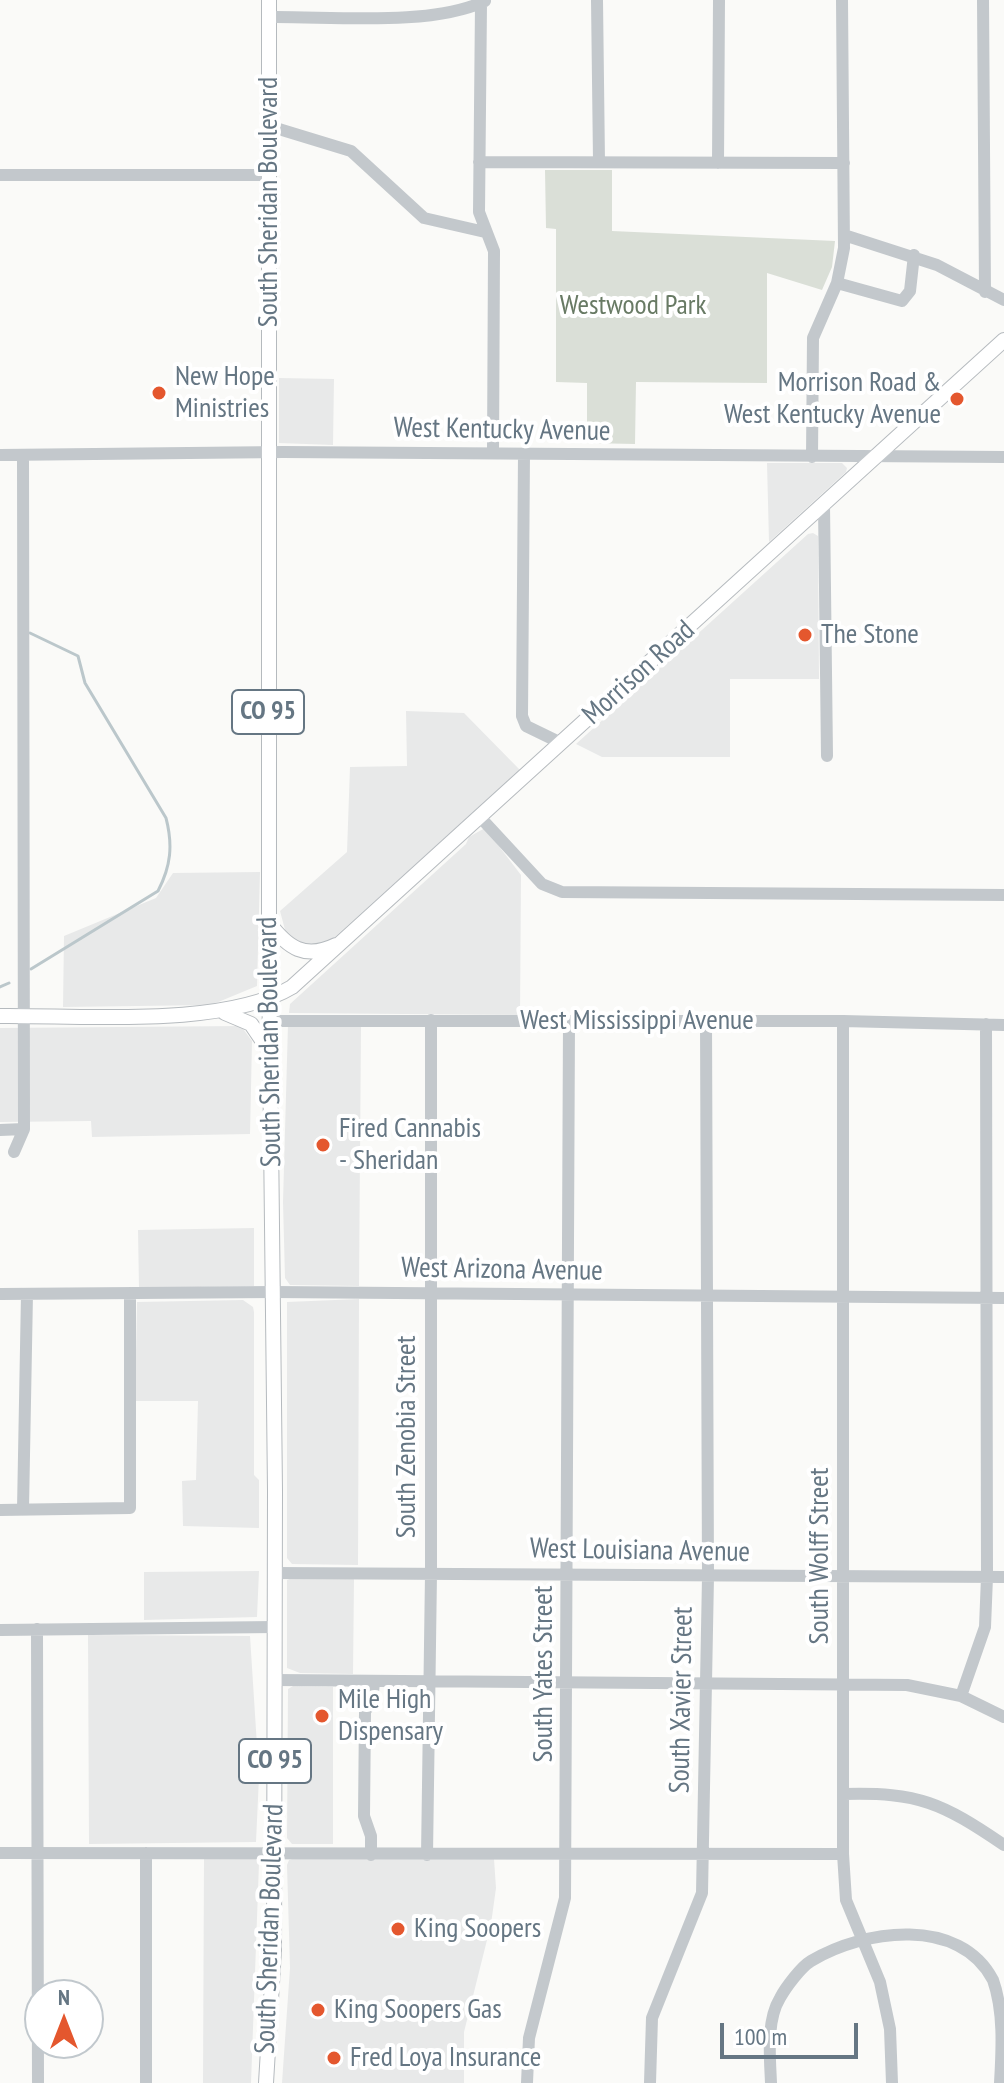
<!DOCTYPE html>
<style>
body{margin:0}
#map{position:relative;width:1004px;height:2083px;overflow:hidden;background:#fafaf8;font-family:"PT Sans Narrow",sans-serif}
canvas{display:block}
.north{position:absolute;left:24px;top:1979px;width:80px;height:80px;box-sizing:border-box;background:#fff;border:2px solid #c1c8cd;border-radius:50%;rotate:0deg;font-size:22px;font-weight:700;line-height:32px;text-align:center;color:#657683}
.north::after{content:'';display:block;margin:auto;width:28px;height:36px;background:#e4572e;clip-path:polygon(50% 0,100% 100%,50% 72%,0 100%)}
.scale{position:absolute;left:720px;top:2023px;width:138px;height:36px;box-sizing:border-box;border:4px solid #657683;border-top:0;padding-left:10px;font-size:24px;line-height:28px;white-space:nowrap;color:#657683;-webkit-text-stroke:6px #fff;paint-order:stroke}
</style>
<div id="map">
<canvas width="1004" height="2083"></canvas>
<div class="north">N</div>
<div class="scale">100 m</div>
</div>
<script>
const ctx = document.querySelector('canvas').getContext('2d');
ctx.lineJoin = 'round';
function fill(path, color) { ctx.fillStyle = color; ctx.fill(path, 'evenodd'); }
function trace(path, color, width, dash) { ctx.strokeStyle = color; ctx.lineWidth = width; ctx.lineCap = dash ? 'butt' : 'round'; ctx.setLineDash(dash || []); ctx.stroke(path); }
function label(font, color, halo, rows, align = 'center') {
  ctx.font = font + ' "PT Sans Narrow",sans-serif'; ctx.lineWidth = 8; ctx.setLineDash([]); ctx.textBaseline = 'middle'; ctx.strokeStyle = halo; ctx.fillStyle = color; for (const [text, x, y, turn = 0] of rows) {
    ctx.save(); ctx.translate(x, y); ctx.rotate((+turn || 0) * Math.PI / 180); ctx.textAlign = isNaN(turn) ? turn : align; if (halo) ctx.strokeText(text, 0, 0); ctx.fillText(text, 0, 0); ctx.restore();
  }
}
fill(new Path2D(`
 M 279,378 L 334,379 L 333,445 L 279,443 Z
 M 767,463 L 842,463 L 847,468 L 846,472 L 769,542 Z
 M 813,533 L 818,536 L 819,679 L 730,679 L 730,757 L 602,757 L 576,744 L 808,534 Z
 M 406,711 L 464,713 L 520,770 L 327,944 L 316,947 L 288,941 L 280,911 L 347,852 L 350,767 L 407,766 Z
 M 485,828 L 521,875 L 520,1015 L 289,1013 L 290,1004 L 466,844 L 469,837 Z
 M 260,872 L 257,986 L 211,1005 L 63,1007 L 64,936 L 156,898 L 173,873 Z
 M 288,1024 L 361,1025 L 359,1286 L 290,1285 L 285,1278 L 283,1202 Z
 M 241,1026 L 252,1041 L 250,1134 L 92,1137 L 91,1121 L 0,1122 L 0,1028 Z
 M 254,1228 L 254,1286 L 139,1288 L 138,1230 Z
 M 359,1299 L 358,1565 L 292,1564 L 287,1558 L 287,1302 Z
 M 243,1300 L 253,1307 L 254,1312 L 254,1475 L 259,1480 L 259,1528 L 183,1526 L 182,1481 L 196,1480 L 198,1401 L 135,1401 L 137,1302 Z
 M 259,1571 L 257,1617 L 144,1620 L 144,1572 Z
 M 292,1578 L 354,1579 L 353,1674 L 300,1673 L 287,1668 L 287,1580 Z
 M 88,1635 L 250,1636 L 259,1777 L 256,1842 L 89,1844 Z
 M 293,1686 L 333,1687 L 333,1844 L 292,1844 L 287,1838 L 288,1689 Z
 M 204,1858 L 256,1859 L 259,1863 L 251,2083 L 203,2083 Z
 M 295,1858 L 494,1859 L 496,1888 L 491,1924 L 464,2032 L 464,2083 L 282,2083 L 290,1968 L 287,1865 L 289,1860 Z`), '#e8e9e9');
fill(new Path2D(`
 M 545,170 L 612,170 L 612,231 L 835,241 L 832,267 L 822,290 L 767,273 L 767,383 L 636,382 L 635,444 L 587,443 L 587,383 L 556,382 L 556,229 L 546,228 Z`), '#dadfd7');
trace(new Path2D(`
 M 30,633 L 78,656 L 85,683 L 166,818 C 173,845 171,866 158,891 L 31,969
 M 0,987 L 9,983`), '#bbc7cb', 3);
const major = new Path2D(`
 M 269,923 C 288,948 305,960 336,945
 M 225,1013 L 251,1024 L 268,1049
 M 0,1016 C 82,1015 224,1028 292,987 L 1004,340
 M 266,2083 L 274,1950 L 275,1491 L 269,960 L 269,0`);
trace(major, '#b5babe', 16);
trace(new Path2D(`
 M 597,0 L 599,161
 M 983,0 L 985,292
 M 481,4 L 479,212 L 494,251 L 493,453
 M 269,17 C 330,16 430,27 485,1
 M 269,126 L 351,151 L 424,218 L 485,232
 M 479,162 L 844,163
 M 718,163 L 719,0
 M 0,175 L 269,175
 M 844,235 L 937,265 L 1004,300
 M 837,283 L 902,301 L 910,291 L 914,255
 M 524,454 L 522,716 L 526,726 L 561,743
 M 0,455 L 283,452 L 1004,457
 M 812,457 L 813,338 L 837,283 L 844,248 L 842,0
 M 824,505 L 827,756
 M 480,817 L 542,884 L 562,892 L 1004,895
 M 270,1021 L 843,1021 L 1004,1025
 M 843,1021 L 843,1854 L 846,1900 L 880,1982 L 890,2029 L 892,2083
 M 0,1130 L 24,1129
 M 14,1152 L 24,1129 L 23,455
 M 0,1294 L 274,1292 L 1004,1298
 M 23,1509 L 27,1294
 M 0,1510 L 130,1508 L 130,1293
 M 275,1573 L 1004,1577
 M 37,1629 L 38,2083
 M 0,1630 L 275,1627
 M 275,1680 L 907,1685 L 961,1696 L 1004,1717
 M 961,1696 L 985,1627 L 987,1577 L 986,1024
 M 844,1794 C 919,1792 942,1803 1004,1845
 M 0,1853 L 843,1854
 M 146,1853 L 146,2083
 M 371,1855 L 371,1836 L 364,1816 L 365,1711 L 372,1702 L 374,1682
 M 427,1855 L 431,1574 L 431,1020
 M 527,2083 L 529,2038 L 565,1898 L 569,1021
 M 650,2083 L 652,2018 L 702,1893 L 708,1577 L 706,1020
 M 771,2083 C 770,2057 766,2021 780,1998 C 786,1987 801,1967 811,1961 C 864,1929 960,1916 993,1980 C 1004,2011 1002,2049 1000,2083`), '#c3c8cc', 12);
trace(major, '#fff', 14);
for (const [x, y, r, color] of [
 [159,393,8,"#e4572e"],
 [957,399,8,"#e4572e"],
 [805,635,8,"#e4572e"],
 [323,1145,8,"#e4572e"],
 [322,1716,8,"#e4572e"],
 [398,1929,8,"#e4572e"],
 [318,2010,8,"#e4572e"],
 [334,2058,8,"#e4572e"]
]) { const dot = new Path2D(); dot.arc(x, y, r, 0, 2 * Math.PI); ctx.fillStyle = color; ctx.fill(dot); trace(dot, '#fff', 3); }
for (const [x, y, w] of [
 [268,712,72],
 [275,1761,72]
]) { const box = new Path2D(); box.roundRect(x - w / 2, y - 22, w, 44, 6); ctx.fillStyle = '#fff'; ctx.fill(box); trace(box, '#657683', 2); }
label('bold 26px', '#657683', null, [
 ["CO 95",268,712],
 ["CO 95",275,1761]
]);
label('28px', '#657683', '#fff', [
 ["South Sheridan Boulevard",269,202,-90],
 ["West Kentucky Avenue",502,430,1],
 ["Morrison Road",639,673,-42],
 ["West Mississippi Avenue",637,1021],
 ["South Sheridan Boulevard",270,1042,-91],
 ["West Arizona Avenue",502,1270,1],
 ["South Zenobia Street",407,1437,-90],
 ["West Louisiana Avenue",640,1551,1],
 ["South Wolff Street",820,1556,-90],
 ["South Yates Street",544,1674,-90],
 ["South Xavier Street",682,1700,-89],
 ["South Sheridan Boulevard",270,1929,-88]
]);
label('28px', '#687a64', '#fff', [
 ["Westwood Park",633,306]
]);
label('28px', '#657683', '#fff', [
 ["New Hope",175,377],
 ["Ministries",175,409],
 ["Morrison Road &",941,383,"right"],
 ["West Kentucky Avenue",941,415,"right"],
 ["The Stone",821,635],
 ["Fired Cannabis",339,1129],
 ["- Sheridan",339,1161],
 ["Mile High",338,1700],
 ["Dispensary",338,1732],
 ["King Soopers",414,1929],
 ["King Soopers Gas",334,2010],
 ["Fred Loya Insurance",350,2058]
], 'left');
</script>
